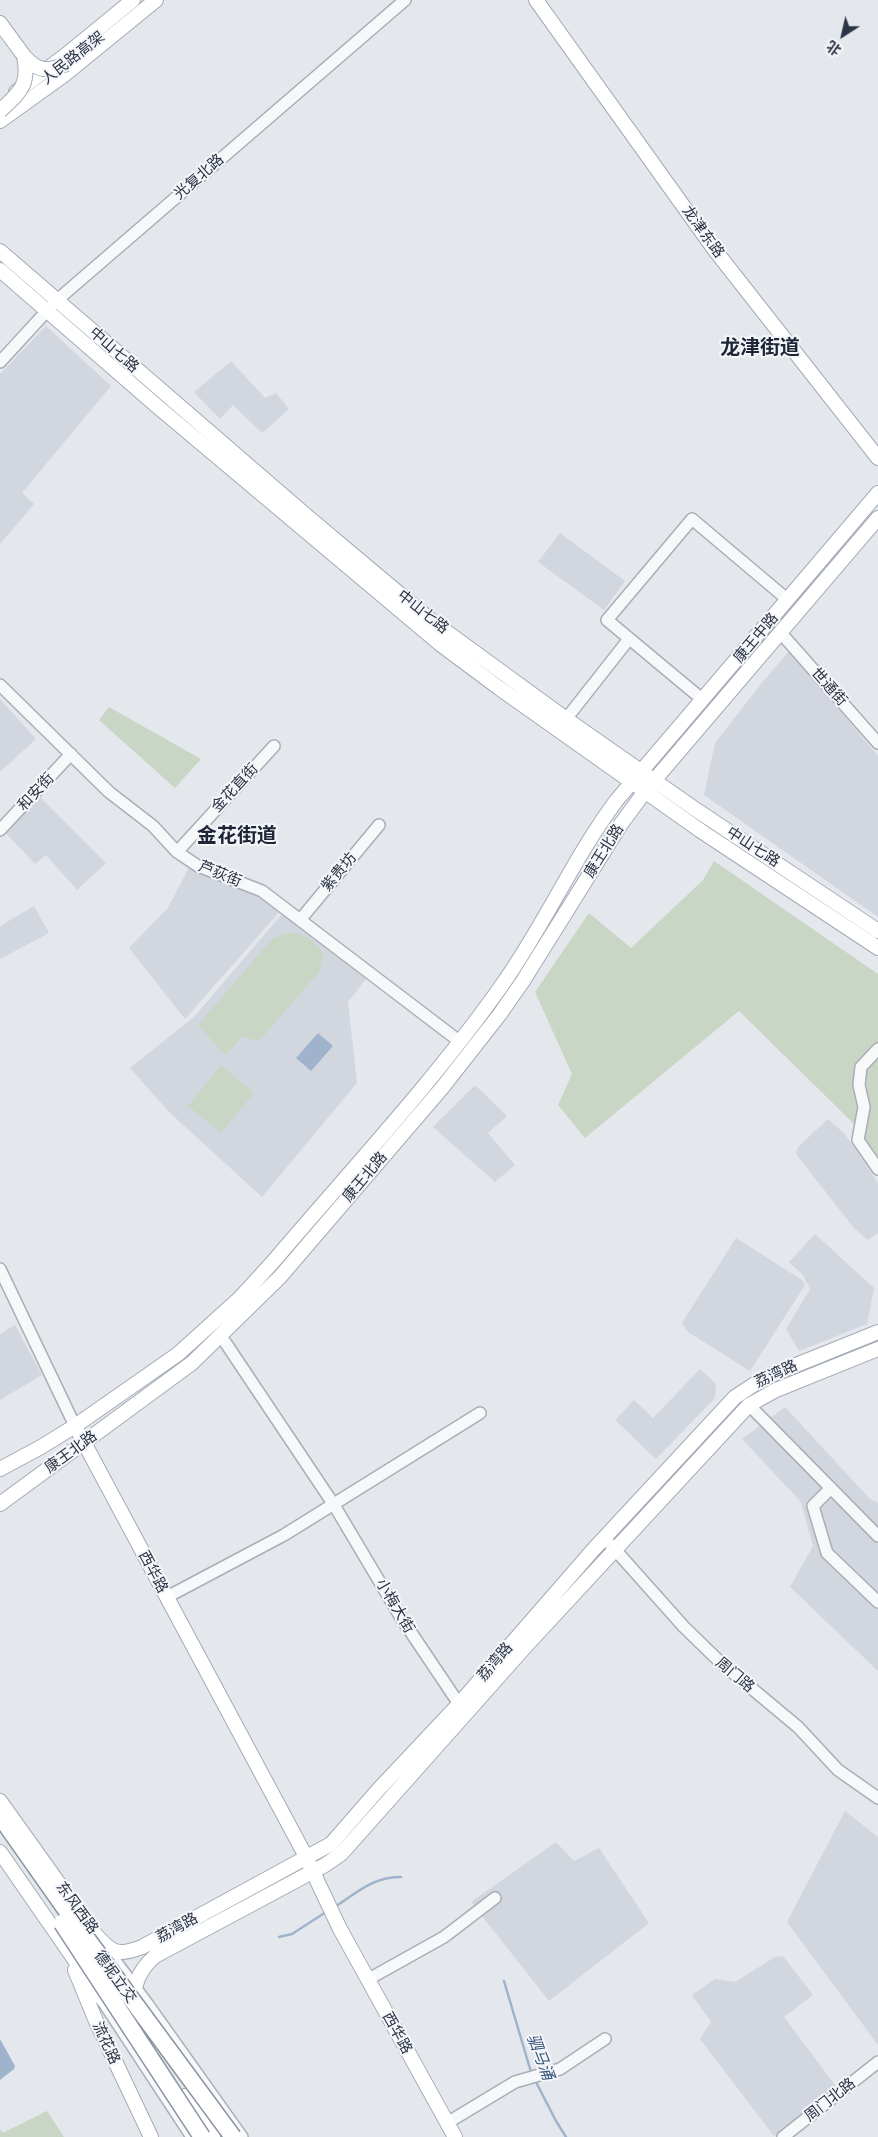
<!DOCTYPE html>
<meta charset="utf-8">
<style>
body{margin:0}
#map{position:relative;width:878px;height:2137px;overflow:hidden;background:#e4e7ec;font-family:"Alegreya Sans","Noto Sans SC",sans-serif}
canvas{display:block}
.north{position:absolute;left:818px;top:10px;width:50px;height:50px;-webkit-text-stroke:4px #f4f6f9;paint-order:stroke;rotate:215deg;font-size:14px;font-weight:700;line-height:20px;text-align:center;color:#2b3445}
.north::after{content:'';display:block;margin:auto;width:18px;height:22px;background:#2b3445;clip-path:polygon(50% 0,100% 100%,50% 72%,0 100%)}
</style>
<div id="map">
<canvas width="878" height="2137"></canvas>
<div class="north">北</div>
</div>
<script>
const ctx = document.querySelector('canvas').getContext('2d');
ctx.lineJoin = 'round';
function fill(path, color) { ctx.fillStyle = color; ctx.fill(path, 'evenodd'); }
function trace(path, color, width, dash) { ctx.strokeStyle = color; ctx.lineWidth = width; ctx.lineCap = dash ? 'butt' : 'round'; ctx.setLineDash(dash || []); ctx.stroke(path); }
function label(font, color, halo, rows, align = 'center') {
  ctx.font = font + ' "Alegreya Sans","Noto Sans SC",sans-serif'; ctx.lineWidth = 4; ctx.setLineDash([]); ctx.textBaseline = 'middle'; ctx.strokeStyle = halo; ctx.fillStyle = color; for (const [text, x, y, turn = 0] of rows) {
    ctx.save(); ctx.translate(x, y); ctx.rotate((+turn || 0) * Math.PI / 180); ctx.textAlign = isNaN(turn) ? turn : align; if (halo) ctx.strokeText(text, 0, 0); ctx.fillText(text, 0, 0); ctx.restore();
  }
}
fill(new Path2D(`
 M 46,326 L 111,386 L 22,493 L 34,504 L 0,544 L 0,374 Z
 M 231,361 L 265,398 L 276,393 L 289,409 L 262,433 L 233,405 L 220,419 L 194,392 Z
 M 560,533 L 625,581 L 604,610 L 538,562 Z
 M 789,651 L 878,756 L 878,917 L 704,795 L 715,743 L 761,684 Z
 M 0,699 L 36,739 L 0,772 Z
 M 39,796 L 106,863 L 77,890 L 46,855 L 35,864 L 4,831 Z
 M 190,866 L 259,894 L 281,910 L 185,1019 L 129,948 L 167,909 Z
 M 34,906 L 49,933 L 0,959 L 0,926 Z
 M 282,914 L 366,979 L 348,1002 L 357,1083 L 262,1197 L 169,1112 L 130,1068 L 194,1017 Z
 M 475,1085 L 507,1116 L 488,1133 L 515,1165 L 495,1182 L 433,1127 Z
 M 828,1119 L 845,1134 L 878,1183 L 878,1233 L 868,1240 L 853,1227 L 796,1154 L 798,1147 Z
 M 815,1234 L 874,1288 L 867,1324 L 799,1351 L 786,1329 L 810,1289 L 803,1275 L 789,1262 Z
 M 736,1238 L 802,1280 L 805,1285 L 750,1371 L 688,1332 L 682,1323 Z
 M 15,1325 L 42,1375 L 0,1400 L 0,1334 Z
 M 700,1369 L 716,1384 L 715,1398 L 656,1459 L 615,1420 L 634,1400 L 653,1418 Z
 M 785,1407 L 870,1499 L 878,1503 L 878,1671 L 790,1587 L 813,1546 L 801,1502 L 742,1439 Z
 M 845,1811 L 878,1837 L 878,2045 L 787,1922 Z
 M 556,1842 L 574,1861 L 599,1848 L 649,1923 L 549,2001 L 471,1902 Z
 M 783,1956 L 813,1995 L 784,2017 L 838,2089 L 774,2136 L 700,2039 L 711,2022 L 692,1995 L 715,1979 L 735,1982 L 775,1957 Z`), '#d2d6de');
fill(new Path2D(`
 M 109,707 L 201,759 L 175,788 L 99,720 Z
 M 714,861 L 878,974 L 878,1161 L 853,1123 L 739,1011 L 585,1138 L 558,1105 L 572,1074 L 535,992 L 589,913 L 631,948 L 703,880 Z
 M 290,933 C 307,934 315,941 324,955 L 319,972 L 259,1041 L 242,1037 L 225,1055 L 198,1025 L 273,938 Z
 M 221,1065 L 254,1093 L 221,1133 L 188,1106 Z
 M 47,2111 L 64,2137 L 0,2137 L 0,2129 L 3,2133 Z`), '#c9d6c5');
fill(new Path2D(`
 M 318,1033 L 333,1046 L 311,1071 L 296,1058 Z
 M 0,2039 L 15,2066 L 14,2069 L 0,2080 Z`), '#9fb4cc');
trace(new Path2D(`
 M 335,1907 C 356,1893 375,1876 401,1877
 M 279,1937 L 292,1934 L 326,1912
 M 504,1981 L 531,2072
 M 535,2080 L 556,2121 L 566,2137`), '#9fb4cc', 2.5);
const minor = new Path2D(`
 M 0,362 L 56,301 L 405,0
 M 780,632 L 878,743
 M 0,685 L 109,792 L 153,826 L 177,852 L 198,866 L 262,891 L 459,1041
 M 703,700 L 607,620 L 692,519 L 788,600
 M 566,719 L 629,639
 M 0,830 L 71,754
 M 177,852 L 274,746
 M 300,920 L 379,825
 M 878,1049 L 861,1067 L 859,1085 L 864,1107 L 858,1140 L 878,1169
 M 0,1269 L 75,1426
 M 221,1336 L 334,1505 L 400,1616 L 459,1704
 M 749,1405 L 878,1536
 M 831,1488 L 813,1506 L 827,1553 L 878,1602
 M 610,1544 L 684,1627 L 720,1662 L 798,1727 L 838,1770 L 878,1798
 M 167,1597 L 284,1535 L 480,1413
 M 104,1946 L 146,2002 L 242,2137
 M 367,1980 L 444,1937 L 495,1898
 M 104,2003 L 192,2137
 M 447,2123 L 515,2082 L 560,2069 L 605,2039
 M 783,2137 L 878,2062`);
const major = new Path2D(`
 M 536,0 L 714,249 L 878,458
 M 0,23 L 24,56
 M 16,92 L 66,55 L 133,0
 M 0,121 L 64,75 L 156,0
 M 0,251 L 308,517 L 433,622 L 566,719 L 695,809 L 878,931
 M 0,270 L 158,407 L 440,644 L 499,688 L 701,831 L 878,948
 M 80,1435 L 304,1853 L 340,1929 L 455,2137
 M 0,1469 L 41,1447 L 75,1426 L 178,1354 L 240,1298 L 272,1263 C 350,1171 433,1083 502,985 C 544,926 573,859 616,801 L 878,493
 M 0,1504 L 192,1363 L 280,1277 L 442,1088 L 500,1014 L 523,981 L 621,824 L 646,790 L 878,518
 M 0,1801 L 95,1934 C 111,1952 117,1957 142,1947 L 331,1844 L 378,1790 L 459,1704 L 593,1550 L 735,1397 L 764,1378 L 878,1332
 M 0,1852 L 99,1995 L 112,2009
 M 75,1970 L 96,2021 L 151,2137
 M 136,2008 C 130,1988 140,1969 155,1956 L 325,1865 L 341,1854 L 524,1648 L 749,1405 L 776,1390 L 878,1349
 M 185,2096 L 213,2137`);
const highway = new Path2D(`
 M 0,1816 L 71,1917`);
trace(minor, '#a9aeb7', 14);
trace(major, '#a3abb8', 16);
trace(highway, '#8b94a3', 19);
trace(minor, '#f7f8fa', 11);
trace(major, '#fff', 14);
trace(highway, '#fff', 16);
const majorBridge = new Path2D(`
 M 24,56 C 39,73 47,71 67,64
 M 0,111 C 20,92 30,85 24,56`);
const highwayBridge = new Path2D(`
 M 71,1917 L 233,2137
 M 62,1923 L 202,2137`);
trace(majorBridge, '#a3abb8', 16, []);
trace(highwayBridge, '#8b94a3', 19, []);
trace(majorBridge, '#fff', 14);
trace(highwayBridge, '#fff', 16);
label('15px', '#2b3445', '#f4f6f9', [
 ["人民路高架",73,58,-38],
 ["光复北路",199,177,-41],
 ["龙津东路",703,232,54],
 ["中山七路",114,350,41],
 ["中山七路",423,612,38],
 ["康王中路",756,638,-50],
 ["世通街",829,687,48],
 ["金花直街",235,788,-47],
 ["和安街",36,792,-47],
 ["中山七路",753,847,33],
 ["康王北路",604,851,-58],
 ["紫贵坊",339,872,-50],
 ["芦荻街",220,874,22],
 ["康王北路",365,1177,-50],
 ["荔湾路",776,1374,-25],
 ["康王北路",71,1452,-36],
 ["西华路",153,1572,62],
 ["小梅大街",395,1606,59],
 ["荔湾路",495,1662,-49],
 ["周门路",735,1675,40],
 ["东风西路",77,1908,54],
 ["荔湾路",177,1928,-29],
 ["德坭立交",115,1977,54],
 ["西华路",397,2033,61],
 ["流花路",106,2043,65],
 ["周门北路",830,2100,-38]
]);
label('italic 16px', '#34527a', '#f4f6f9', [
 ["驷马涌",540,2057,69]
]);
label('bold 20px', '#1d2536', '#f4f6f9', [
 ["龙津街道",760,348],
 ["金花街道",237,836]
]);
</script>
